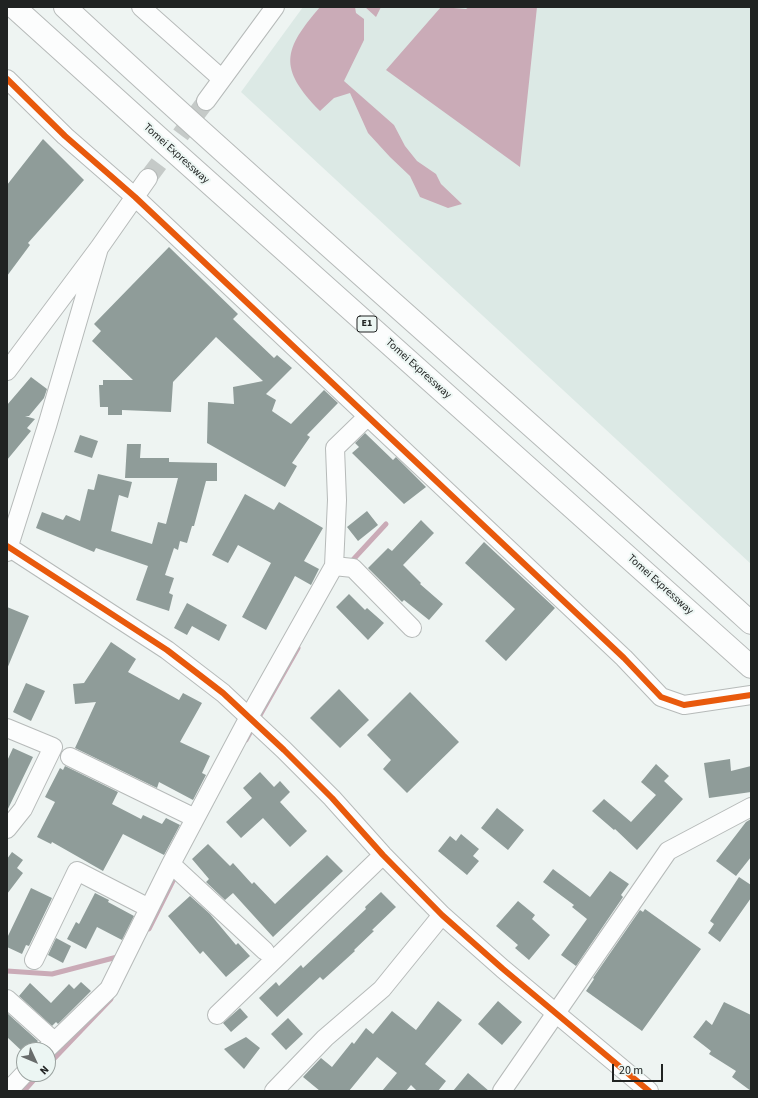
<!DOCTYPE html>
<style>
body{margin:0}
#map{position:relative;width:758px;height:1098px;overflow:hidden;background:#eef4f2;font-family:"Source Sans 3",sans-serif}
canvas{display:block}
.frame{position:absolute;inset:0;border:8px solid #202322;pointer-events:none}
.north{position:absolute;left:16px;top:1042px;width:40px;height:40px;box-sizing:border-box;background:#ecf6f3;border:1px solid #9aa29f;border-radius:50%;rotate:134deg;font-size:11px;font-weight:700;line-height:16px;text-align:center;color:#202322}
.north::after{content:'';display:block;margin:auto;width:14px;height:18px;background:#686c6b;clip-path:polygon(50% 0,100% 100%,50% 72%,0 100%)}
.scale{position:absolute;left:612px;top:1064px;width:51px;height:18px;box-sizing:border-box;border:2px solid #202322;border-top:0;padding-left:5px;font-size:12px;line-height:14px;white-space:nowrap;color:#202322;-webkit-text-stroke:3px #ecf6f3;paint-order:stroke}
</style>
<div id="map">
<canvas width="758" height="1098"></canvas>
<div class="frame"></div>
<div class="north">N</div>
<div class="scale">20 m</div>
</div>
<script>
const ctx = document.querySelector('canvas').getContext('2d');
ctx.lineJoin = 'round';
function fill(path, color) { ctx.fillStyle = color; ctx.fill(path, 'evenodd'); }
function trace(path, color, width, dash) { ctx.strokeStyle = color; ctx.lineWidth = width; ctx.lineCap = dash ? 'butt' : 'round'; ctx.setLineDash(dash || []); ctx.stroke(path); }
function label(font, color, halo, rows, align = 'center') {
  ctx.font = font + ' "Source Sans 3",sans-serif'; ctx.lineWidth = 4; ctx.setLineDash([]); ctx.textBaseline = 'middle'; ctx.strokeStyle = halo; ctx.fillStyle = color; for (const [text, x, y, turn = 0] of rows) {
    ctx.save(); ctx.translate(x, y); ctx.rotate((+turn || 0) * Math.PI / 180); ctx.textAlign = isNaN(turn) ? turn : align; if (halo) ctx.strokeText(text, 0, 0); ctx.fillText(text, 0, 0); ctx.restore();
  }
}
fill(new Path2D(`
 M 303,7 L 751,7 L 751,564 L 241,92 Z`), '#dce9e5');
fill(new Path2D(`
 M 320,7 L 355,7 L 356,13 L 364,19 L 364,40 L 344,81 L 394,125 L 405,146 L 417,161 L 436,174 L 441,184 L 462,204 L 448,208 L 420,197 L 410,176 L 390,157 L 368,133 L 350,93 L 334,98 L 320,111 C 278,68 283,50 320,7 Z
 M 365,7 L 381,7 L 376,17 Z
 M 441,7 L 466,9 L 469,7 L 537,7 L 520,167 L 386,70 Z`), '#caabb7');
trace(new Path2D(`
 M 350,563 L 386,524
 M 246,740 L 298,648
 M 149,929 L 177,873
 M 7,971 L 52,974 L 121,956
 M 48,1065 L 111,999
 M 24,1091 L 39,1074`), '#caabb7', 5);
fill(new Path2D(`
 M 43,139 L 84,180 L 28,243 L 30,245 L 7,276 L 7,185 Z
 M 169,247 L 238,314 L 233,319 L 274,358 L 277,355 L 292,368 L 266,394 L 276,400 L 272,411 L 291,424 L 324,390 L 338,403 L 307,435 L 310,437 L 292,463 L 297,466 L 285,487 L 207,443 L 208,402 L 234,404 L 233,387 L 263,381 L 216,337 L 173,382 L 171,412 L 122,410 L 122,415 L 108,415 L 108,407 L 100,407 L 99,385 L 103,385 L 103,380 L 133,380 L 92,341 L 101,331 L 94,324 Z
 M 31,377 L 47,389 L 44,398 L 29,416 L 25,416 L 35,419 L 27,428 L 31,431 L 7,460 L 7,405 Z
 M 365,433 L 393,460 L 396,457 L 426,487 L 404,504 L 352,453 L 359,447 L 355,443 Z
 M 80,435 L 98,441 L 92,458 L 74,452 Z
 M 127,444 L 141,444 L 140,458 L 169,458 L 169,462 L 217,463 L 217,481 L 206,481 L 194,526 L 192,526 L 187,543 L 180,541 L 178,550 L 174,548 L 165,575 L 174,578 L 169,593 L 173,595 L 169,611 L 136,600 L 148,566 L 96,548 L 94,552 L 36,528 L 42,512 L 63,520 L 66,515 L 80,521 L 88,489 L 94,490 L 98,474 L 132,482 L 128,498 L 119,495 L 111,531 L 152,544 L 158,522 L 166,524 L 178,478 L 125,478 Z
 M 245,494 L 274,510 L 279,502 L 323,528 L 304,561 L 319,569 L 311,585 L 295,576 L 266,630 L 242,617 L 271,563 L 238,545 L 228,563 L 212,555 Z
 M 367,511 L 378,525 L 358,541 L 347,527 Z
 M 421,520 L 434,533 L 403,565 L 421,583 L 420,584 L 443,604 L 429,620 L 404,600 L 402,602 L 368,568 L 388,548 L 392,551 Z
 M 484,542 L 555,608 L 506,661 L 485,641 L 515,609 L 465,563 Z
 M 349,594 L 365,610 L 367,608 L 384,623 L 368,640 L 336,607 Z
 M 187,603 L 227,625 L 219,641 L 192,626 L 187,635 L 174,628 Z
 M 7,607 L 29,616 L 7,669 Z
 M 111,642 L 136,659 L 128,672 L 179,700 L 183,693 L 202,703 L 180,742 L 210,756 L 202,773 L 206,775 L 193,800 L 159,782 L 157,788 L 75,748 L 96,702 L 75,704 L 73,684 L 84,683 Z
 M 26,683 L 45,691 L 31,721 L 13,712 Z
 M 339,689 L 369,720 L 340,748 L 310,718 Z
 M 410,692 L 459,742 L 407,793 L 383,769 L 391,760 L 367,735 Z
 M 13,748 L 33,757 L 7,811 L 7,761 Z
 M 730,759 L 731,771 L 751,766 L 751,792 L 709,798 L 704,763 Z
 M 656,764 L 669,776 L 664,781 L 683,799 L 637,850 L 615,829 L 614,830 L 592,811 L 604,799 L 631,822 L 656,795 L 641,782 Z
 M 65,766 L 118,792 L 112,804 L 141,819 L 143,815 L 162,824 L 166,818 L 180,825 L 164,855 L 123,834 L 103,871 L 52,842 L 51,844 L 37,837 L 55,802 L 45,797 L 60,768 L 63,770 Z
 M 260,772 L 274,787 L 280,781 L 290,792 L 280,802 L 307,831 L 290,847 L 263,818 L 241,838 L 226,822 L 252,798 L 243,788 Z
 M 497,808 L 524,830 L 508,850 L 481,828 Z
 M 751,819 L 751,857 L 736,876 L 716,861 L 746,822 Z
 M 461,834 L 479,849 L 473,856 L 479,861 L 467,875 L 438,851 L 450,836 L 456,841 Z
 M 208,844 L 230,866 L 233,863 L 252,884 L 254,882 L 275,904 L 327,855 L 343,871 L 273,937 L 233,893 L 225,900 L 206,882 L 209,879 L 192,859 Z
 M 12,852 L 23,860 L 17,868 L 23,873 L 7,894 L 7,859 Z
 M 553,869 L 590,897 L 610,871 L 629,884 L 621,895 L 623,897 L 576,966 L 561,955 L 587,919 L 572,907 L 574,905 L 543,882 Z
 M 739,877 L 751,885 L 751,898 L 720,942 L 708,933 L 714,924 L 710,921 Z
 M 31,888 L 52,898 L 29,946 L 26,945 L 22,954 L 7,947 L 7,938 Z
 M 381,892 L 396,907 L 372,930 L 374,931 L 354,950 L 355,951 L 323,980 L 320,977 L 277,1017 L 259,998 L 276,982 L 279,986 L 301,965 L 303,968 L 366,909 L 365,907 Z
 M 95,893 L 109,900 L 108,902 L 134,916 L 122,940 L 97,927 L 86,949 L 67,939 L 76,922 L 79,924 Z
 M 190,896 L 210,914 L 236,945 L 238,943 L 250,956 L 226,977 L 203,951 L 200,954 L 168,916 Z
 M 518,901 L 535,915 L 532,919 L 550,935 L 529,960 L 515,948 L 518,945 L 496,926 Z
 M 645,909 L 701,949 L 642,1031 L 586,991 L 594,979 L 593,978 L 640,910 L 643,912 Z
 M 56,938 L 71,946 L 63,963 L 48,955 Z
 M 81,982 L 91,991 L 58,1024 L 56,1022 L 52,1026 L 19,996 L 30,983 L 51,1003 L 69,984 L 74,989 Z
 M 438,1001 L 462,1020 L 425,1064 L 446,1081 L 438,1091 L 417,1091 L 411,1085 L 406,1091 L 382,1091 L 397,1073 L 377,1057 L 349,1091 L 320,1091 L 303,1077 L 321,1058 L 332,1067 L 352,1042 L 354,1044 L 366,1028 L 373,1034 L 392,1011 L 416,1030 Z
 M 498,1001 L 522,1022 L 502,1045 L 478,1024 Z
 M 724,1002 L 751,1015 L 751,1091 L 732,1077 L 736,1071 L 709,1054 L 711,1051 L 693,1037 L 706,1020 L 712,1025 Z
 M 240,1008 L 248,1017 L 231,1032 L 223,1023 Z
 M 7,1013 L 38,1041 L 30,1050 L 24,1050 L 24,1053 L 7,1037 Z
 M 288,1018 L 303,1034 L 286,1050 L 271,1034 Z
 M 246,1037 L 260,1048 L 244,1069 L 224,1049 Z
 M 468,1073 L 489,1091 L 453,1091 Z`), '#8f9c99');
trace(new Path2D(`
 M 148,178 L 206,101`), '#c5cac8', 18, [18, 9]);
const minor = new Path2D(`
 M 141,7 L 222,79
 M 7,79 L 65,136 L 135,197 L 624,658 L 661,697 L 684,705 L 751,695
 M 206,101 L 275,7
 M 7,371 L 99,248 L 148,178
 M 7,546 L 167,650 L 223,693 L 284,750 L 332,798 L 383,855 L 442,915 L 503,969 L 649,1091
 M 7,552 L 47,426 L 99,248
 M 334,566 L 337,500 L 335,448 L 367,417
 M 7,728 L 53,747 L 23,809 L 7,829
 M 70,757 L 195,818
 M 265,951 L 171,864 L 249,717 L 334,566 L 353,568 L 412,628
 M 34,960 L 77,871 L 149,908
 M 7,999 L 54,1041
 M 217,1015 L 383,855
 M 46,1050 L 109,989 L 171,864
 M 8,1091 L 24,1074
 M 274,1091 L 325,1038 L 382,989 L 442,915
 M 502,1091 L 668,851 L 751,807`);
const highway = new Path2D(`
 M 14,7 L 159,138 L 751,667
 M 65,7 C 290,216 524,416 751,623`);
trace(minor, '#b6bab9', 20);
trace(highway, '#b6bab9', 24);
trace(minor, '#fcfdfd', 18);
trace(highway, '#fcfdfd', 22);
trace(new Path2D(`
 M 7,79 L 65,136 L 135,197 L 624,658 L 661,697 L 684,705 L 751,695
 M 7,546 L 167,650 L 223,693 L 284,750 L 332,798 L 383,855 L 442,915 L 503,969 L 649,1091`), '#e8590c', 6);
for (const [x, y, w] of [
 [367,324,20]
]) { const box = new Path2D(); box.roundRect(x - w / 2, y - 8, w, 16, 3); ctx.fillStyle = '#ecf6f3'; ctx.fill(box); trace(box, '#202322', 1); }
label('bold 10px', '#202322', null, [
 ["E1",367,324]
]);
label('11px', '#202322', '#ecf6f3', [
 ["Tomei Expressway",176,154,42],
 ["Tomei Expressway",418,369,42],
 ["Tomei Expressway",660,585,42]
]);
</script>
